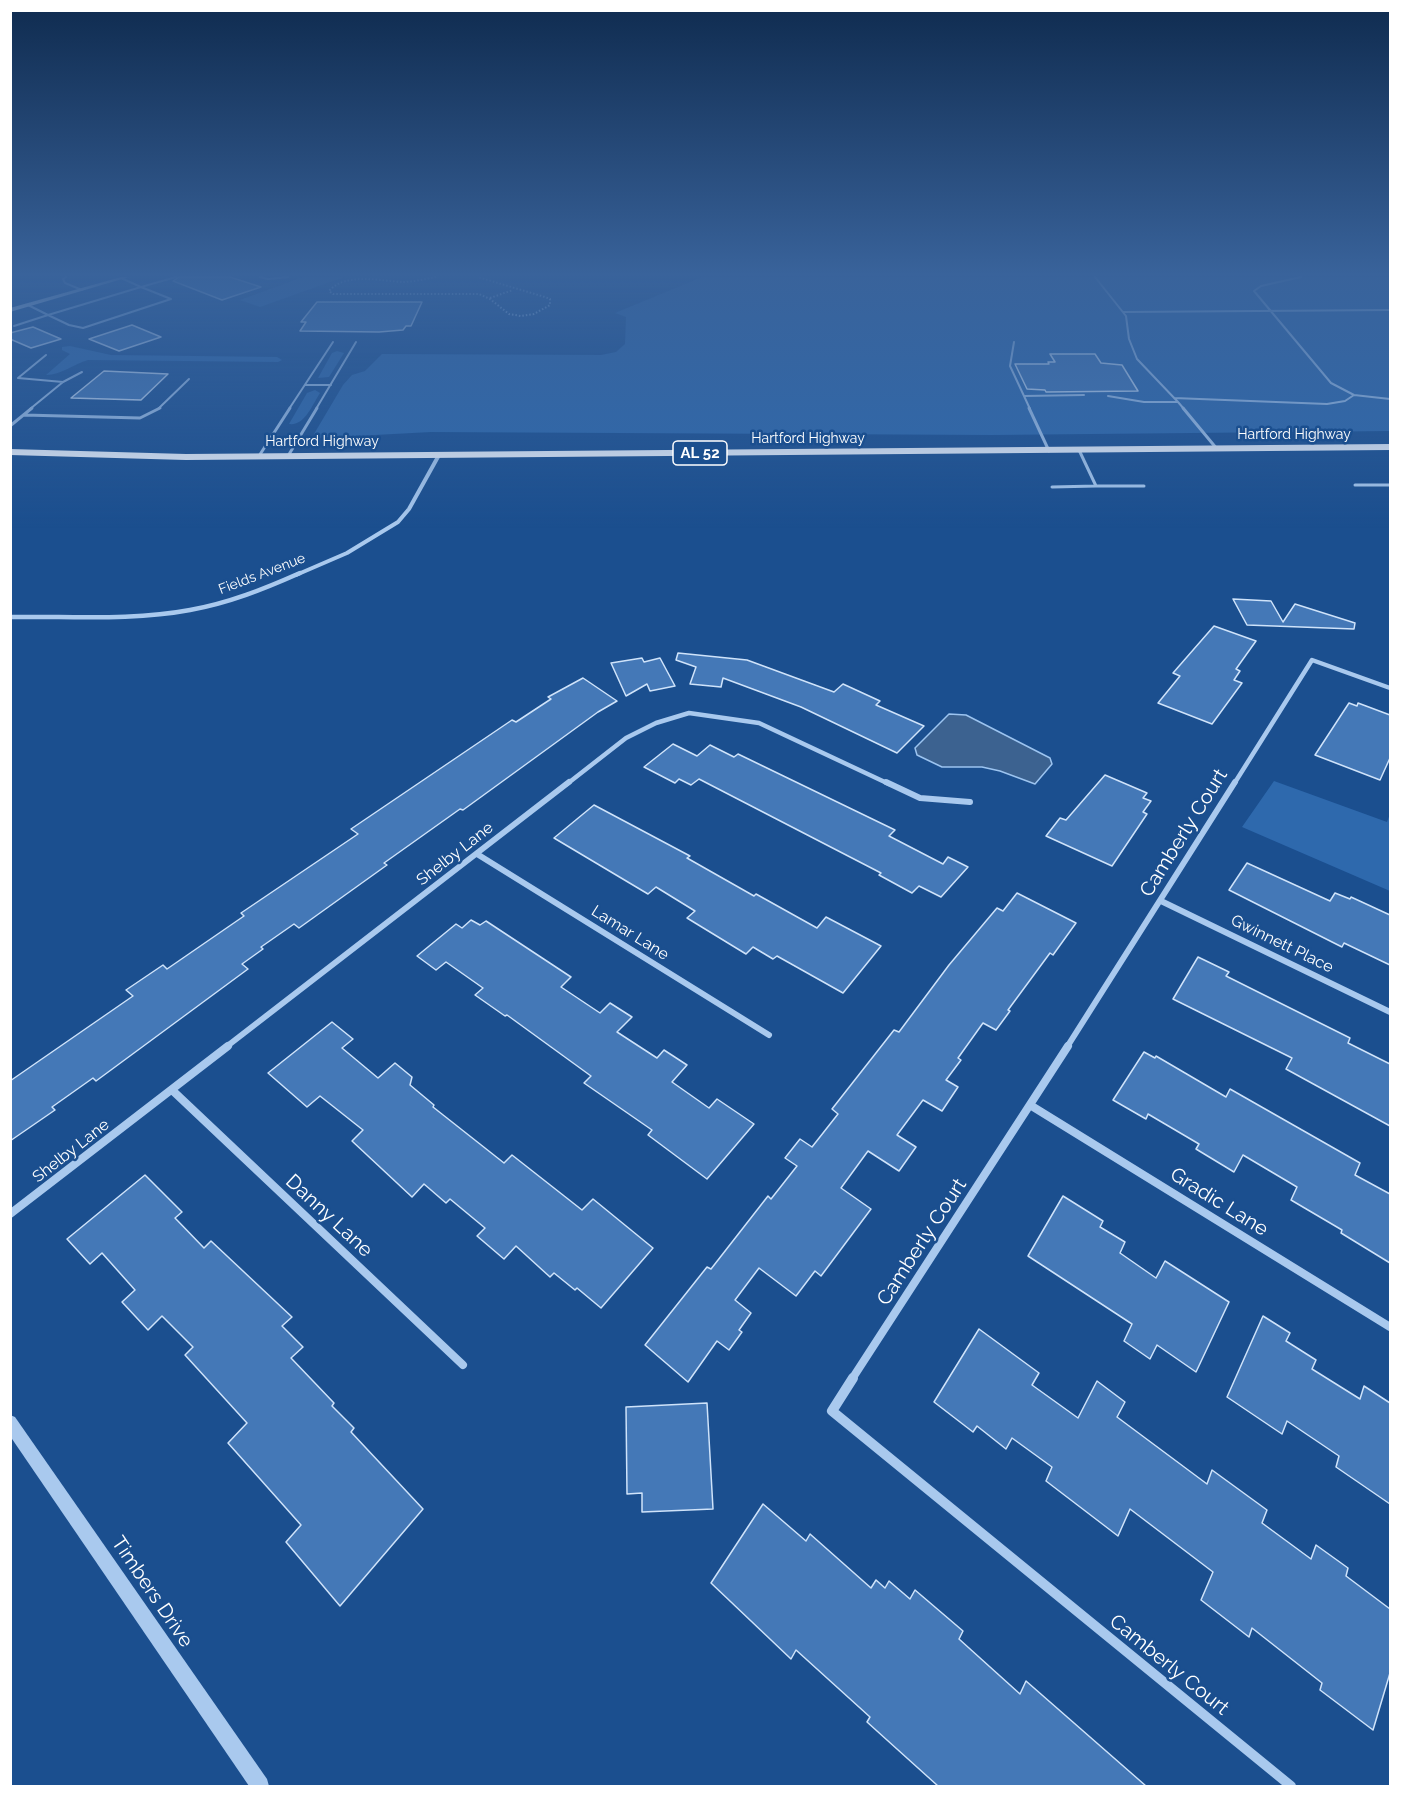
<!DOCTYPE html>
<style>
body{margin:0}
#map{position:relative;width:1401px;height:1797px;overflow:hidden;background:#1b4f8f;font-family:Raleway,sans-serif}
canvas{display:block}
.frame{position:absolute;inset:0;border:12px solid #fff;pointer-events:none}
</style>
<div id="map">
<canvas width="1401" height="1797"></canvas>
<div class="frame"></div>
</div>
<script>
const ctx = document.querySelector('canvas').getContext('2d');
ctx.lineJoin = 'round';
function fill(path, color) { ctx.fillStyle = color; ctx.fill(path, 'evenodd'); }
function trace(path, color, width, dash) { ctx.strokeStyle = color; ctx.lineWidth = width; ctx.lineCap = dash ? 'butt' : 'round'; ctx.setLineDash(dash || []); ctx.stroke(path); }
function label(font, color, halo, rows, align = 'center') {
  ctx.font = font + ' Raleway,sans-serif'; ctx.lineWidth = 5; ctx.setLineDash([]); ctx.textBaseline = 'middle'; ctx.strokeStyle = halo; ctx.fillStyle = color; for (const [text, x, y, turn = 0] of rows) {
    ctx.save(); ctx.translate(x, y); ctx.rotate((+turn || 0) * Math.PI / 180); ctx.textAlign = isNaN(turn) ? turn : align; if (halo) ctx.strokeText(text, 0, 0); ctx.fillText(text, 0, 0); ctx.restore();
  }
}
fill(new Path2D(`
 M 303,277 L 344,277 L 260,307 L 240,300 Z
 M 702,277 L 1390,277 L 1390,431 L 992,435 L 431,432 L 318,438 L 314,434 L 343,385 L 352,375 L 365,371 L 382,354 L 601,355 L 616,352 L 625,344 L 626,317 L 615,313 Z
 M 70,346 L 111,355 L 277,357 L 282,360 L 278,362 L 88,360 C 74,364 61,375 46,375 L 70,354 L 62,350 L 62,347 Z
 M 337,351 L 344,353 L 329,377 L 318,378 L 332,353 Z
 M 315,390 L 320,393 C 312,405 305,426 289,424 L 307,393 Z
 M 1274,781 L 1387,822 L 1390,814 L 1390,891 L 1242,827 Z`), '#2e69ad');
const water = new Path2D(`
 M 949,714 L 966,715 L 1050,758 L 1052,764 L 1035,784 L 1000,771 L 982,767 L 942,767 L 917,755 L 915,748 Z`);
fill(water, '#3c6290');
trace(water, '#9cc4f0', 1.5);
const building = new Path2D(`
 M 179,277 L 230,277 L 261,287 L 222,300 L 173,281 Z
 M 317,302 L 422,302 L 411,326 L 406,326 L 403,330 L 379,332 L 300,331 L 306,322 L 301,322 Z
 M 132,325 L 161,337 L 119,351 L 89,339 Z
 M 33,327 L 61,339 L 31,348 L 10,339 L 10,333 Z
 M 1050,354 L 1095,354 L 1101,363 L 1122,365 L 1138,391 L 1046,392 L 1045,390 L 1027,389 L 1015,364 L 1049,364 L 1048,362 L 1055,362 Z
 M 104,371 L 168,374 L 141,400 L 71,398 Z
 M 1233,599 L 1271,601 L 1283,622 L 1295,604 L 1355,623 L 1354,629 L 1247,625 Z
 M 1214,626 L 1256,641 L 1236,669 L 1240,671 L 1234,680 L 1242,683 L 1212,724 L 1158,703 L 1180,676 L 1173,673 Z
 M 678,653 L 747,660 L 834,692 L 843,684 L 880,701 L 876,705 L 924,726 L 897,753 L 801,707 L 723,678 L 721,687 L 690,684 L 696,667 L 676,660 Z
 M 642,658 L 644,662 L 660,658 L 675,686 L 650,691 L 647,684 L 626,696 L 611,663 Z
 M 583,678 L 617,701 L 598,712 L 463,810 L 460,809 L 384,863 L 387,865 L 299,928 L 294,924 L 261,947 L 263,949 L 242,964 L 248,969 L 96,1081 L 93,1078 L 52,1107 L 55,1110 L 10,1141 L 10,1081 L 133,996 L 126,990 L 163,965 L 167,969 L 244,916 L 241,913 L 358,834 L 351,829 L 512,720 L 516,722 L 551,699 L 548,697 Z
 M 1349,703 L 1357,706 L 1358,703 L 1390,715 L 1390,758 L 1380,780 L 1315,755 Z
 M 673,744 L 697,756 L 710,745 L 734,757 L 738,754 L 895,830 L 889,836 L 943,864 L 948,857 L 968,867 L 941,897 L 919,886 L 912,893 L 879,875 L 881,873 L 699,779 L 691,785 L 679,779 L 675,783 L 644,767 Z
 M 1105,775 L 1147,793 L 1143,798 L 1151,801 L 1143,812 L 1147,814 L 1112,866 L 1046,836 L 1060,818 L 1066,820 Z
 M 594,805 L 690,856 L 687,858 L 754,896 L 756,894 L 817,928 L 826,917 L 881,946 L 843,993 L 777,956 L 773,959 L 753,947 L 746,954 L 687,918 L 695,911 L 656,887 L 648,894 L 554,838 Z
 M 1247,863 L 1330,901 L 1335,893 L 1350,899 L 1351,897 L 1390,915 L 1390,965 L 1344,943 L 1342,947 L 1229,890 Z
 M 1017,893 L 1076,923 L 1053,955 L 1050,953 L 1008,1010 L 1010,1011 L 996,1030 L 983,1023 L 958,1058 L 961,1060 L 946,1080 L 958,1087 L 942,1111 L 923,1100 L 897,1135 L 916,1147 L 899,1171 L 868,1151 L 841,1188 L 871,1209 L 821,1276 L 815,1271 L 796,1296 L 759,1268 L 735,1300 L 751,1313 L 739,1330 L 742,1332 L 729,1350 L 717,1341 L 688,1382 L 645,1345 L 707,1267 L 711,1269 L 768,1196 L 771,1199 L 797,1166 L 785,1158 L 800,1139 L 812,1147 L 838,1114 L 832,1109 L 894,1030 L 899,1032 L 949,965 L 997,908 L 1003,911 Z
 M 471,920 L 480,925 L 486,921 L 571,977 L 561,987 L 600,1013 L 610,1003 L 632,1017 L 617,1032 L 657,1058 L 664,1050 L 687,1065 L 672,1082 L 709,1108 L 717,1099 L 754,1124 L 707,1179 L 648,1135 L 652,1130 L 584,1083 L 591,1076 L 507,1015 L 505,1016 L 475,995 L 483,988 L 446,962 L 436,970 L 417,956 L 456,924 L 462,928 Z
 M 1198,957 L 1229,972 L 1226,976 L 1350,1038 L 1348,1043 L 1390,1064 L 1390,1126 L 1286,1069 L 1292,1058 L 1173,999 Z
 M 332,1022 L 353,1039 L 342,1048 L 378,1078 L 395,1063 L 412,1077 L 410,1085 L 434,1105 L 433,1107 L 504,1163 L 512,1155 L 582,1210 L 593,1199 L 653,1248 L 601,1308 L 577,1288 L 575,1290 L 554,1273 L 550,1277 L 516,1246 L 504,1259 L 477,1236 L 485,1228 L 450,1199 L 446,1203 L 424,1184 L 412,1197 L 352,1141 L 363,1130 L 320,1096 L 307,1107 L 268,1073 Z
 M 1144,1052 L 1155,1058 L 1156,1056 L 1226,1097 L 1230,1089 L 1360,1163 L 1355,1175 L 1390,1194 L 1390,1263 L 1341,1233 L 1342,1230 L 1291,1200 L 1297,1187 L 1243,1155 L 1234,1172 L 1196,1149 L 1199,1144 L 1148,1114 L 1146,1119 L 1113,1100 Z
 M 145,1175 L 182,1212 L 175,1218 L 204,1248 L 211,1241 L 292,1317 L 282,1326 L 303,1347 L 291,1358 L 334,1403 L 332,1406 L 354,1428 L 351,1432 L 423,1509 L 340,1606 L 286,1542 L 301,1525 L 228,1443 L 247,1423 L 185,1355 L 193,1347 L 162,1316 L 148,1330 L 122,1302 L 135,1290 L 102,1253 L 90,1264 L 67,1239 Z
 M 1063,1196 L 1103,1221 L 1100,1227 L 1125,1242 L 1120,1253 L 1156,1278 L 1165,1261 L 1229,1302 L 1196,1372 L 1157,1345 L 1150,1359 L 1124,1341 L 1132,1324 L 1028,1256 Z
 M 1263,1316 L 1290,1333 L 1286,1341 L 1316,1360 L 1312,1369 L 1360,1399 L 1364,1386 L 1390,1403 L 1390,1504 L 1336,1467 L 1339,1456 L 1287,1421 L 1282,1434 L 1227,1397 Z
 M 979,1329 L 1039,1373 L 1032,1385 L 1078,1418 L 1097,1381 L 1125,1402 L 1117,1417 L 1207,1484 L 1212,1470 L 1267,1510 L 1262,1523 L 1311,1559 L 1316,1545 L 1348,1568 L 1346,1576 L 1390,1609 L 1390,1673 L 1373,1730 L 1320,1690 L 1322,1683 L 1252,1628 L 1249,1637 L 1201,1600 L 1213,1572 L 1130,1509 L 1118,1536 L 1046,1481 L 1052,1467 L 1012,1438 L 1006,1449 L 977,1426 L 973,1432 L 934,1402 Z
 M 707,1403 L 713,1509 L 642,1512 L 642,1493 L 627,1494 L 626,1407 Z
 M 763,1504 L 806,1541 L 810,1534 L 871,1588 L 876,1580 L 885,1588 L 889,1581 L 910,1599 L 915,1590 L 963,1631 L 959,1639 L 1020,1694 L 1026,1681 L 1146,1786 L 938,1786 L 867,1722 L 870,1717 L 796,1650 L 791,1659 L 711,1583 Z`);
fill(building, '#4478b7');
trace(building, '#cfe3fa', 1.5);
trace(new Path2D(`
 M 436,277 C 425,279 413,282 403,282 C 381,281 345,272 329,291 L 333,294 L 479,294 L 490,299 L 509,314 L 521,316 L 534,314 L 550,305 L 550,299 L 545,297 L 478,277
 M 490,298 L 513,290`), '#a9c9ee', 2, [1.5, 2]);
trace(new Path2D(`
 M 66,277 L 63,279 L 65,283 L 82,290
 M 260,277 L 268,279 L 288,277
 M 1095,277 L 1126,316 L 1129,339 L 1137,359 L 1178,402
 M 1301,277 L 1261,286 L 1254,291 L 1331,383 L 1354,395 L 1390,399
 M 141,287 L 176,277
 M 28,305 L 48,315 L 141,287 L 121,278
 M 1123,312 L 1390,310
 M 14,326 L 48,315 L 69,325 L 83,328 L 171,299 L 141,287
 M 1014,342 L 1010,366 L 1024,396
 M 46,355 L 18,378 L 63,382
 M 305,385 L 331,385
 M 1108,396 L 1144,402 L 1178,402 L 1184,409
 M 1174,398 L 1327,404 L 1345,401 L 1354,395
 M 30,409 L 63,382 L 82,372
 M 158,409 L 189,379
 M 289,409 L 333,342
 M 316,409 L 356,342
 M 1030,409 L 1024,396 L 1084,395`), '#a9c9ee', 2);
trace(new Path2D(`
 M 1029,408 L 1049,451
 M 1183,408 L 1217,449
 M 24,415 L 140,418 L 160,408
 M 10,426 L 32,408
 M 1079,450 L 1096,486 L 1144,486
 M 259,456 L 290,408
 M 288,456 L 317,408
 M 1355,485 L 1390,485
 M 1052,487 L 1096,486`), '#a9c9ee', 3);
trace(new Path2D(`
 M 296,575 L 347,553 L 398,522 L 409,509 L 439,455`), '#a9c9ee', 4);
trace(new Path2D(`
 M 10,617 C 69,616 132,621 190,610 C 229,603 264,589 300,573
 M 567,784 L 626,738 L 656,723 L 689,713 L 759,723 L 889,784
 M 1234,784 L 1312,660 L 1390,688`), '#a9c9ee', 4.5);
trace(new Path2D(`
 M 886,782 L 920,798 L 970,802
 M 477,854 L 769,1035
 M 1161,901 L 1390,1012
 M 226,1047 L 569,782
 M 1067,1047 L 1235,782`), '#a9c9ee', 6);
trace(new Path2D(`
 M 172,1090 L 463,1365
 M 1030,1105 L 1390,1327
 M 10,1214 L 228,1046
 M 852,1379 L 1068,1046`), '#a9c9ee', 8);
trace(new Path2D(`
 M 853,1378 L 832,1411 L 1291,1786`), '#a9c9ee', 10);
fill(new Path2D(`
 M 10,1415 L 15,1417 L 267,1779 L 269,1786 L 249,1786 L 10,1436 Z`), '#a9c9ee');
fill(new Path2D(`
 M 121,277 L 129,277 L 10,312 L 10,308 Z`), '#d6e6fa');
fill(new Path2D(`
 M 1390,444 L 1390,450 L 186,460 L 10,455 L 10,449 L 186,454 Z`), '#f0f6ff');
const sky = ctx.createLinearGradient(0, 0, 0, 528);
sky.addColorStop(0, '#0f2b4f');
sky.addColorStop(0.52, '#39639b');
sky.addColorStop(1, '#39639b00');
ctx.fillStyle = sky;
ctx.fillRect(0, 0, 1401, 528);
label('14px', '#fff', '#1b4f8f', [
 ["Hartford Highway",1294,435],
 ["Hartford Highway",808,439],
 ["Hartford Highway",322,442],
 ["Fields Avenue",262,574,-21]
]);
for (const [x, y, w] of [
 [700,453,54]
]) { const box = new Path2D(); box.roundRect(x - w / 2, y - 12, w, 24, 4.5); ctx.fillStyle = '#1b4f8f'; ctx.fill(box); trace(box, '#fff', 1.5); }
label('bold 15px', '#fff', null, [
 ["AL 52",700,453]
]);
label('16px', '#fff', '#1b4f8f', [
 ["Shelby Lane",455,854,-38],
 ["Lamar Lane",630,933,32],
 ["Gwinnett Place",1282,944,26],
 ["Shelby Lane",71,1151,-38]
]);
label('20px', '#fff', '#1b4f8f', [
 ["Camberly Court",1184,833,-58],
 ["Gradic Lane",1219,1202,32],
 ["Danny Lane",329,1216,43],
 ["Camberly Court",922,1242,-57],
 ["Timbers Drive",152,1592,56],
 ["Camberly Court",1169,1665,39]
]);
</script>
